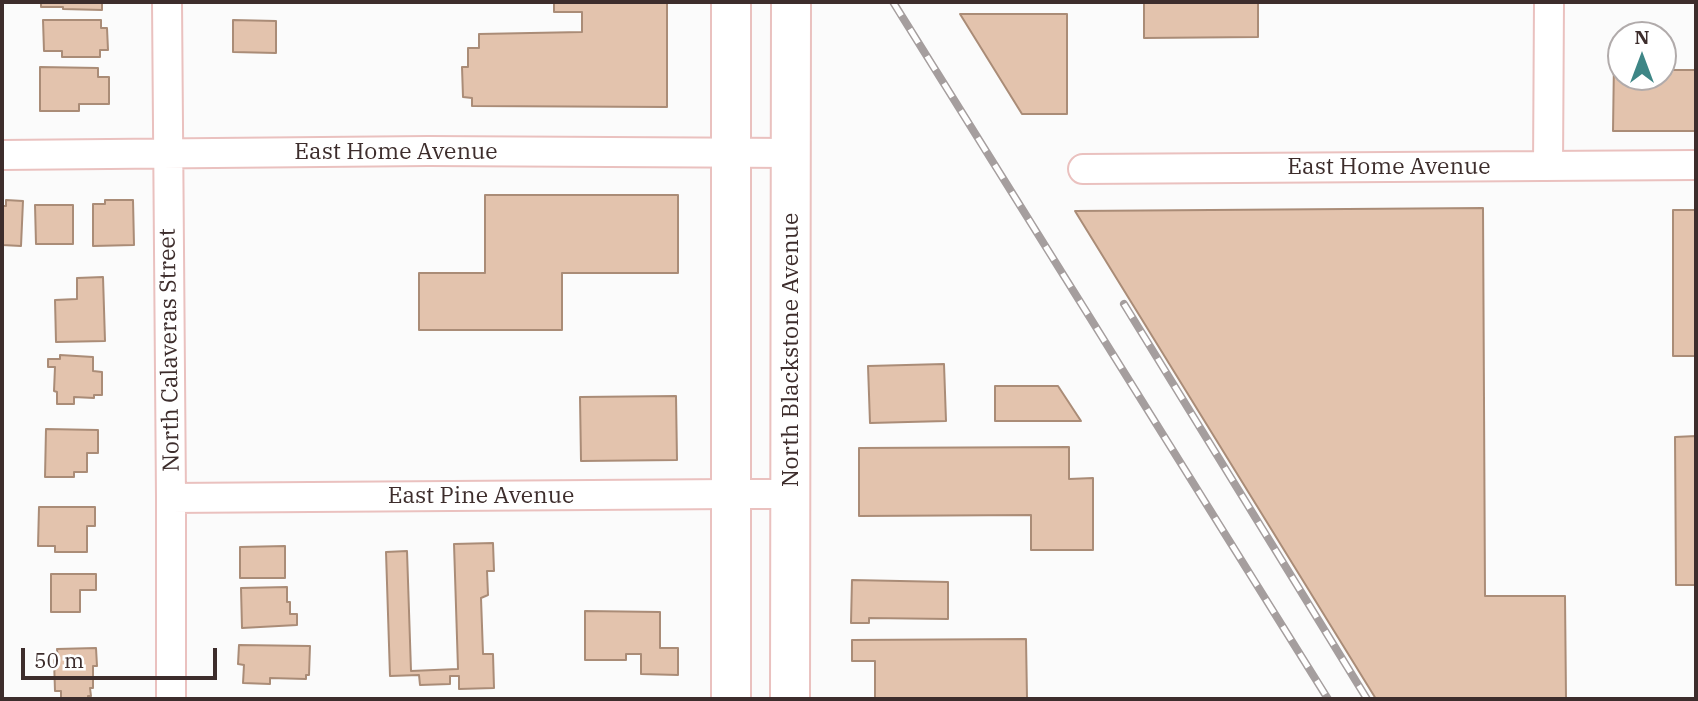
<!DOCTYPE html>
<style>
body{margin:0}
#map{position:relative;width:1698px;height:701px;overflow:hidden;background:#fbfbfb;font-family:"IBM Plex Serif",serif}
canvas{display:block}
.frame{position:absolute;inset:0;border:4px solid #3d2d2c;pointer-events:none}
.north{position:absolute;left:1607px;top:21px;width:70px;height:70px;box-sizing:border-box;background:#fff;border:2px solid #b1abab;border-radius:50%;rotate:0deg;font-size:19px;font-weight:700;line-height:28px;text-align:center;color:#3d2d2c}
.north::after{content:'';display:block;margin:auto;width:24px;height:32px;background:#3e8686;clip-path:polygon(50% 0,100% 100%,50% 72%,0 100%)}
.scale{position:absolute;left:21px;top:648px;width:196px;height:32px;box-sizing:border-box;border:4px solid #3d2d2c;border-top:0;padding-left:9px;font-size:21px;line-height:24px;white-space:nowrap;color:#3d2d2c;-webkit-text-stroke:5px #fff;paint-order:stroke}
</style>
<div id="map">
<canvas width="1698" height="701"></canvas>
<div class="frame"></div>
<div class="north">N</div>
<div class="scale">50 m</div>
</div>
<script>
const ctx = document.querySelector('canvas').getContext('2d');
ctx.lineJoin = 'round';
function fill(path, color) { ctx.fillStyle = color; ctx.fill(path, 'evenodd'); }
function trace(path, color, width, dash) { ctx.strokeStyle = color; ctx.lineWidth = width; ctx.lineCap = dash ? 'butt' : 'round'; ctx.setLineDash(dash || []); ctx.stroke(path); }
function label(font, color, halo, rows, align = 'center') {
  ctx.font = font + ' "IBM Plex Serif",serif'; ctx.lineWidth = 7; ctx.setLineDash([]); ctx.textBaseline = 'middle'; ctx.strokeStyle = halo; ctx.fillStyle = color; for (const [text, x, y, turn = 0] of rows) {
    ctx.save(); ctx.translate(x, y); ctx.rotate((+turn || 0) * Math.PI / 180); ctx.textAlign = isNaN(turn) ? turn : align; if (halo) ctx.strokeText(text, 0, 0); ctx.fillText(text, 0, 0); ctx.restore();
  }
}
const building = new Path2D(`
 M 41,2 L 108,2 L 102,3 L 102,10 L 63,9 L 63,7 L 41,7 Z
 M 554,2 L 667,2 L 667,107 L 472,106 L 472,98 L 463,97 L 462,67 L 468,67 L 468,48 L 479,48 L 479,34 L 582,32 L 582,12 L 554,12 Z
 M 1144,2 L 1258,2 L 1258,37 L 1144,38 Z
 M 960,14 L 1067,14 L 1067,114 L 1022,114 Z
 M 43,20 L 101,20 L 101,28 L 107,28 L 108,50 L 100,50 L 100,57 L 62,57 L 62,51 L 44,51 Z
 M 233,20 L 276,21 L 276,53 L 233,52 Z
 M 1614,60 L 1621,60 L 1621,77 L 1663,77 L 1663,70 L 1696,70 L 1696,131 L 1613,131 Z
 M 40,67 L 98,68 L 98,77 L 109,77 L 109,104 L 79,104 L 79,111 L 40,111 Z
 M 485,195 L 678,195 L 678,273 L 562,273 L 562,330 L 419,330 L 419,273 L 485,273 Z
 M 6,200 L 23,201 L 21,246 L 2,245 L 2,206 L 6,206 Z
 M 105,200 L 133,200 L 134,245 L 93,246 L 93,204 L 105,204 Z
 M 35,205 L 73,205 L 73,244 L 36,244 Z
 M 1483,208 L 1485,596 L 1565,596 L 1566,699 L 1376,699 L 1075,211 Z
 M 1673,210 L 1696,210 L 1696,356 L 1673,356 Z
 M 103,277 L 105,341 L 56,342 L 55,300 L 77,299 L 77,278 Z
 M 60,355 L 93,357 L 93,371 L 102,372 L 102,395 L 94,395 L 94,398 L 74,397 L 74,404 L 57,404 L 57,392 L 54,391 L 55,367 L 48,367 L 48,359 L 60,359 Z
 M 944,364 L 946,421 L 870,423 L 868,366 Z
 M 995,386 L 1058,386 L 1081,421 L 995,421 Z
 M 676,396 L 677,460 L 581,461 L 580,397 Z
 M 46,429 L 98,430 L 98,453 L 87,453 L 87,472 L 74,472 L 74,477 L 45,477 Z
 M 1696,436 L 1696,585 L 1676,585 L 1675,437 Z
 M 1069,447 L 1069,479 L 1093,478 L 1093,550 L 1031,550 L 1031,515 L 859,516 L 859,448 Z
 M 39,507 L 95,507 L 95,526 L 87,526 L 87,552 L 55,552 L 55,546 L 38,546 Z
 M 493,543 L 494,571 L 487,571 L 488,595 L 481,598 L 483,654 L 493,654 L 494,688 L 459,689 L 459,676 L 450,676 L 450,684 L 420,685 L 419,675 L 390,676 L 386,552 L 407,551 L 411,671 L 458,669 L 454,544 Z
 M 285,546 L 285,578 L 240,578 L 240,547 Z
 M 51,574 L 96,574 L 96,590 L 80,590 L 80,612 L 51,612 Z
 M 852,580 L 948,582 L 948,619 L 869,618 L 869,623 L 851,623 Z
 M 287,587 L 287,602 L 290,602 L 290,614 L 297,614 L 297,625 L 242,628 L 241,588 Z
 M 585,611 L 660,612 L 660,648 L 678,648 L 678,675 L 641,674 L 641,654 L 626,654 L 626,660 L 585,660 Z
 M 1026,639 L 1027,698 L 875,699 L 875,661 L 852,661 L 852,640 Z
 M 239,645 L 310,646 L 309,675 L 306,675 L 306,679 L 270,678 L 270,684 L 243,683 L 244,665 L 238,664 Z
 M 96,648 L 97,666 L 93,666 L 93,688 L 90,688 L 91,696 L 88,696 L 88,699 L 61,699 L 61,691 L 55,691 L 54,660 L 58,660 L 57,649 Z`);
fill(building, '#e3c3ad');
trace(building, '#aa8c77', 2);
const minor = new Path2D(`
 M 167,2 L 171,498 L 171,699
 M 2,155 L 428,151 L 791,153
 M 1548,166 L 1549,2
 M 1083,169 L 1696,165
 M 171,498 L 731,494 L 790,494`);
const primary = new Path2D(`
 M 731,699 L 731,2
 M 790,699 L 791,2`);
trace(minor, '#eac1bf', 32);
trace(primary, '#eac1bf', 42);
trace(minor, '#fff', 28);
trace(primary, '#fff', 38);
const rail = new Path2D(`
 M 893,2 L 1328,699
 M 1124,304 L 1367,699`);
trace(rail, '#a59e9e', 8);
trace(rail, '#fff', 5, [16]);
label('23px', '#3d2d2c', '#fff', [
 ["East Home Avenue",396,152],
 ["East Home Avenue",1389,167],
 ["North Calaveras Street",170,350,-91],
 ["North Blackstone Avenue",791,350,-90],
 ["East Pine Avenue",481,496]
]);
</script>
